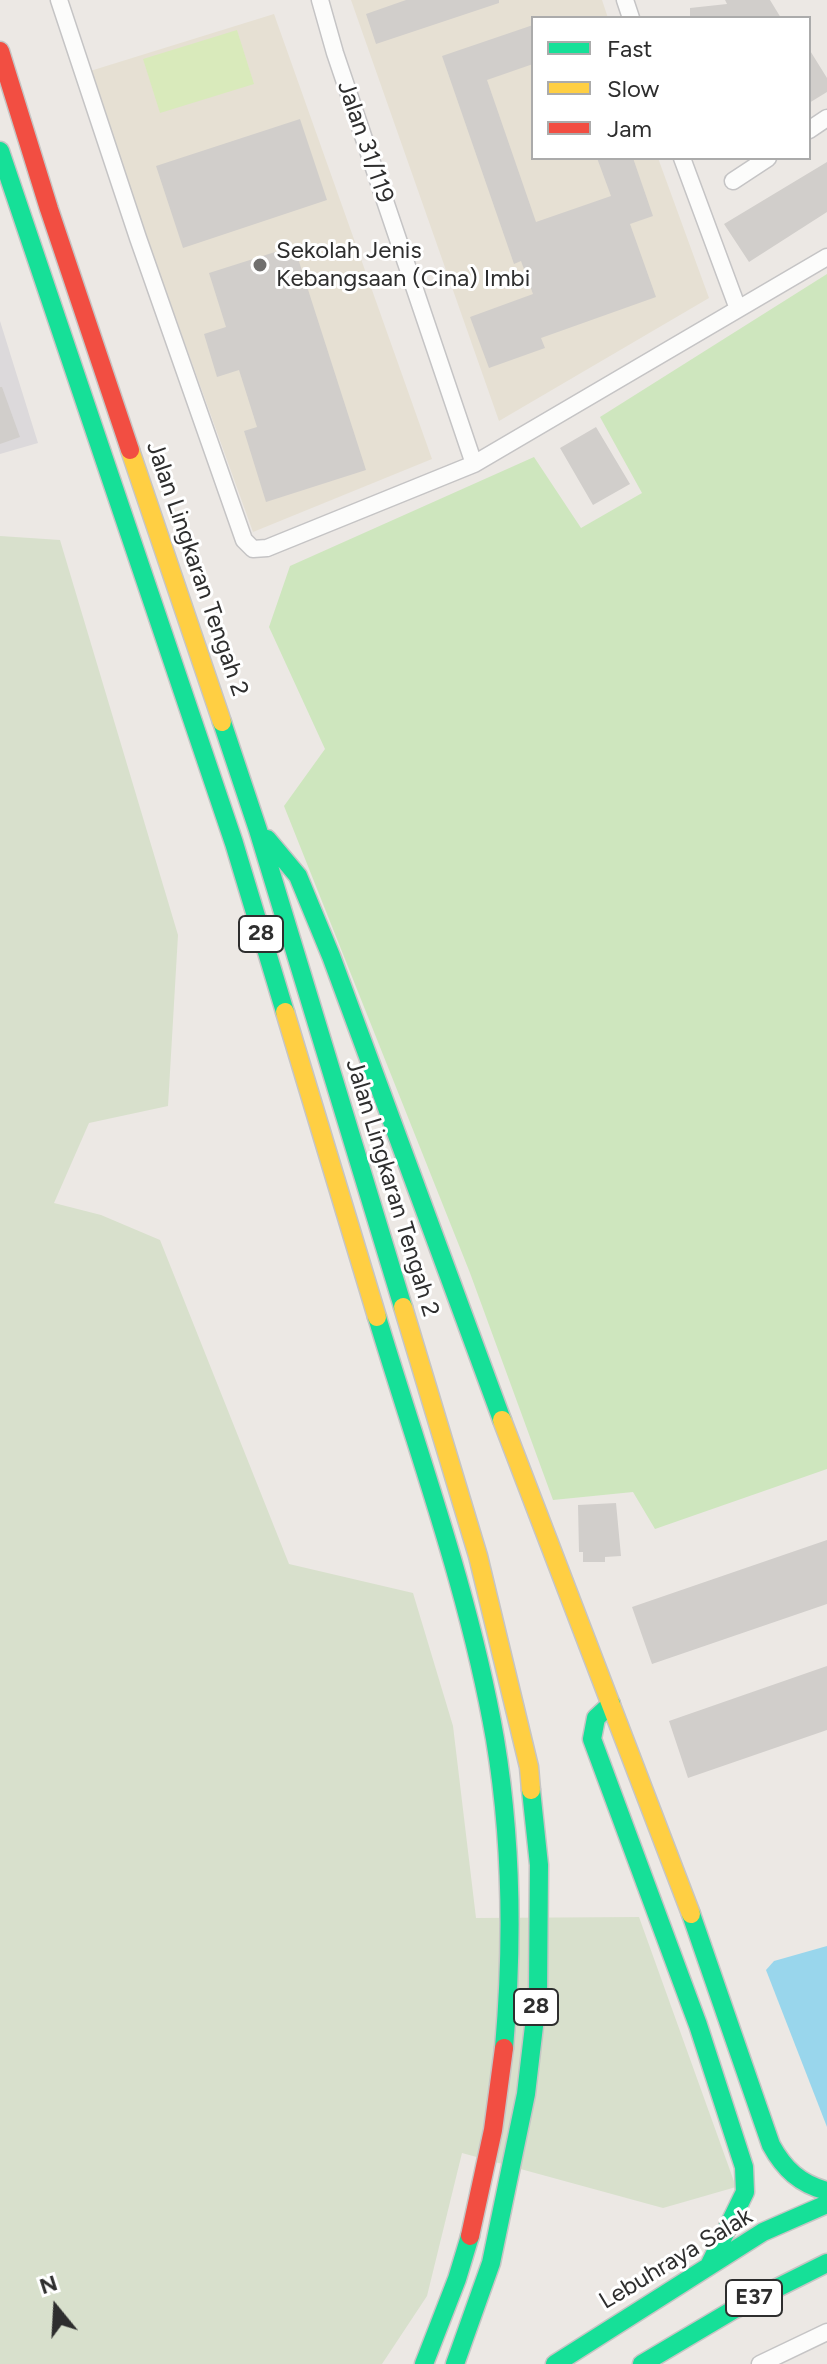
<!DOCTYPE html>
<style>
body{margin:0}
#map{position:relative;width:827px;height:2364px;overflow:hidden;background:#ece8e4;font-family:Figtree,sans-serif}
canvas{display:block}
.legend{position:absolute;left:531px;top:16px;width:280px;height:144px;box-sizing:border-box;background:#fff;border:2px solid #ababab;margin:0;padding:10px 14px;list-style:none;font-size:24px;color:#2e2e2e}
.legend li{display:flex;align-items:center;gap:16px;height:40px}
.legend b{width:40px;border:2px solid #ababab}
.north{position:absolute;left:16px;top:2268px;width:80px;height:80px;-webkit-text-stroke:6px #fff;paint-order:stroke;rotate:342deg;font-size:22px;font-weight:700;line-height:32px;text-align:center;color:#2e2e2e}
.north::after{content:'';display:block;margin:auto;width:28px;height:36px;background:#2e2e2e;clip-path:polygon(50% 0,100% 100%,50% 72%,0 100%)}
</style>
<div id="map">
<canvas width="827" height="2364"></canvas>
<ul class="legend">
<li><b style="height:10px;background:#16e098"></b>Fast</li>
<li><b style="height:10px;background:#ffcf43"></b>Slow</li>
<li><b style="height:10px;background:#f24e42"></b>Jam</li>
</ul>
<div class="north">N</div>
</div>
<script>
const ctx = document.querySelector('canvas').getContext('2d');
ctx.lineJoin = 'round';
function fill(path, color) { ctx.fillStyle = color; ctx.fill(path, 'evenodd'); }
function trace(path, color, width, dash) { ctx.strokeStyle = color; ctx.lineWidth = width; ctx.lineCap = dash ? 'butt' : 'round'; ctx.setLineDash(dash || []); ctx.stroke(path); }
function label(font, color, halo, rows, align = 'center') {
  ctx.font = font + ' Figtree,sans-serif'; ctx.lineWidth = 6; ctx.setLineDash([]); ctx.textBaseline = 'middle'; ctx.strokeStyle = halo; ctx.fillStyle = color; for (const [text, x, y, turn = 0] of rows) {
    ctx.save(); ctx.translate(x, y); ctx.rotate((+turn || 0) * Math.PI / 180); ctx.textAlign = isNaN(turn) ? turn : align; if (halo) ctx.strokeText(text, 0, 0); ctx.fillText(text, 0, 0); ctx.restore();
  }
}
fill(new Path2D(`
 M 0,321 L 38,443 L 0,454 Z`), '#dcd9db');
fill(new Path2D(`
 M 351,0 L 602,0 L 608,18 L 533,18 L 533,158 L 658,158 L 709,298 L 499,421 Z
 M 274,14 L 432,459 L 253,532 L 87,72 Z`), '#e6e0d3');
fill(new Path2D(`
 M 827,274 L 827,1469 L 655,1529 L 633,1492 L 553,1500 L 470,1273 L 284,806 L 325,749 L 269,627 L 290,566 L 534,457 L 581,528 L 642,493 L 600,417 Z`), '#cee6be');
fill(new Path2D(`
 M 0,536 L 60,540 L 178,935 L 168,1106 L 89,1123 L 54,1203 L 101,1215 L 160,1240 L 289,1564 L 413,1593 L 453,1726 L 476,1918 L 639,1917 L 736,2187 L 663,2208 L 462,2153 L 427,2296 L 382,2364 L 0,2364 Z`), '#d8e0cc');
fill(new Path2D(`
 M 237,30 L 254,84 L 160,113 L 143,59 Z`), '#d9eabb');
fill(new Path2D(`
 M 827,1946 L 827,2127 L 766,1970 L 774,1961 Z`), '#99d6ec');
fill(new Path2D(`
 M 406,0 L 499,0 L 499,3 L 376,44 L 366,14 Z
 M 725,0 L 770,0 L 781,18 L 690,18 L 690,8 L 727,4 Z
 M 533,25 L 533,64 L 487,80 L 536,222 L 611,196 L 597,158 L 633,158 L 653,216 L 630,224 L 656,297 L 541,338 L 545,348 L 489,368 L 470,317 L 533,294 L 521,261 L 514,264 L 442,56 Z
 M 809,49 L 827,78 L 827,92 L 809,103 Z
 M 300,119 L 327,200 L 183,248 L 156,166 Z
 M 827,162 L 827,212 L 749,262 L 724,224 Z
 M 294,246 L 366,470 L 266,502 L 244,431 L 257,427 L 239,370 L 217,377 L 204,334 L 226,327 L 209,273 Z
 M 0,387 L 2,387 L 20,437 L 0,444 Z
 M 596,427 L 630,484 L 593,505 L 560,448 Z
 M 616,1503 L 621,1556 L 605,1557 L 605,1562 L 583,1562 L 583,1552 L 579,1552 L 578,1505 Z
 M 827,1540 L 827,1604 L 652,1664 L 632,1607 Z
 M 827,1666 L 827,1730 L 688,1778 L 669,1721 Z`), '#d1cecb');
const street = new Path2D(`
 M 59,0 L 138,238 L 244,540 L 253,549 L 267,548 L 474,464 L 827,257
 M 320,0 L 335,53 L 474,464
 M 625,0 L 631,18
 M 809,130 L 827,118
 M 682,158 L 738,309
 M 733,181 L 768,158
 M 760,2364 L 827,2332`);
const fast = new Path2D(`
 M 0,151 L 234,843 L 285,1012
 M 222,722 L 258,830 L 403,1307
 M 267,839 L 298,876 L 331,956 L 502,1420
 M 377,1317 C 419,1456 470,1595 495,1739 C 512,1841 513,1945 504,2048
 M 611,1704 L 596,1718 L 592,1739 L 698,2025 L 744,2167 L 745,2192 L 710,2264
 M 691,1914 L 771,2145 C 784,2169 800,2184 827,2191
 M 424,2364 L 457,2279 L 470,2236
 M 455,2364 L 491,2263 L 526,2094 L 538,1992 L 539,1865 L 531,1790
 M 555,2364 L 763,2232 L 827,2204
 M 642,2364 L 733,2310 L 827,2263`);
const slow = new Path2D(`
 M 130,450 L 222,722
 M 285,1012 L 377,1317
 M 403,1307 L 478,1556 L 529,1767 L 531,1790
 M 502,1420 L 691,1914`);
const jam = new Path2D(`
 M 0,51 L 49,209 L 130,450
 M 470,2236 L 493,2130 L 504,2048`);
trace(street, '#c5c4c5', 19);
trace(fast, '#c6c5c4', 21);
trace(slow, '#c6c5c4', 21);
trace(jam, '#c6c5c4', 21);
trace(street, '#fcfcfb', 16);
trace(fast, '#16e098', 18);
trace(slow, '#ffcf43', 18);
trace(jam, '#f24e42', 18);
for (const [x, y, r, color] of [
 [260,265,8,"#706f6e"]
]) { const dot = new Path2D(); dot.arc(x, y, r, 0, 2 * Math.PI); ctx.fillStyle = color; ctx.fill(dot); trace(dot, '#fff', 3); }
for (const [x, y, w] of [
 [261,934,44],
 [536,2007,44],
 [754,2298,56]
]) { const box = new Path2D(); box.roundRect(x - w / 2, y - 18, w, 36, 6); ctx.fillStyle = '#fff'; ctx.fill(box); trace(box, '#2e2e2e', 2); }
label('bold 22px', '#2e2e2e', null, [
 ["28",261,934],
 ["28",536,2007],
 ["E37",754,2298]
]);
label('24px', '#2e2e2e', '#fff', [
 ["Jalan 31/119",365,142,71],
 ["Jalan Lingkaran Tengah 2",197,569,71],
 ["Jalan Lingkaran Tengah 2",392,1188,73],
 ["Lebuhraya Salak",676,2259,-31]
]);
label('24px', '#2e2e2e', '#fff', [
 ["Sekolah Jenis",276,251],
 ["Kebangsaan (Cina) Imbi",276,279]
], 'left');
</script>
